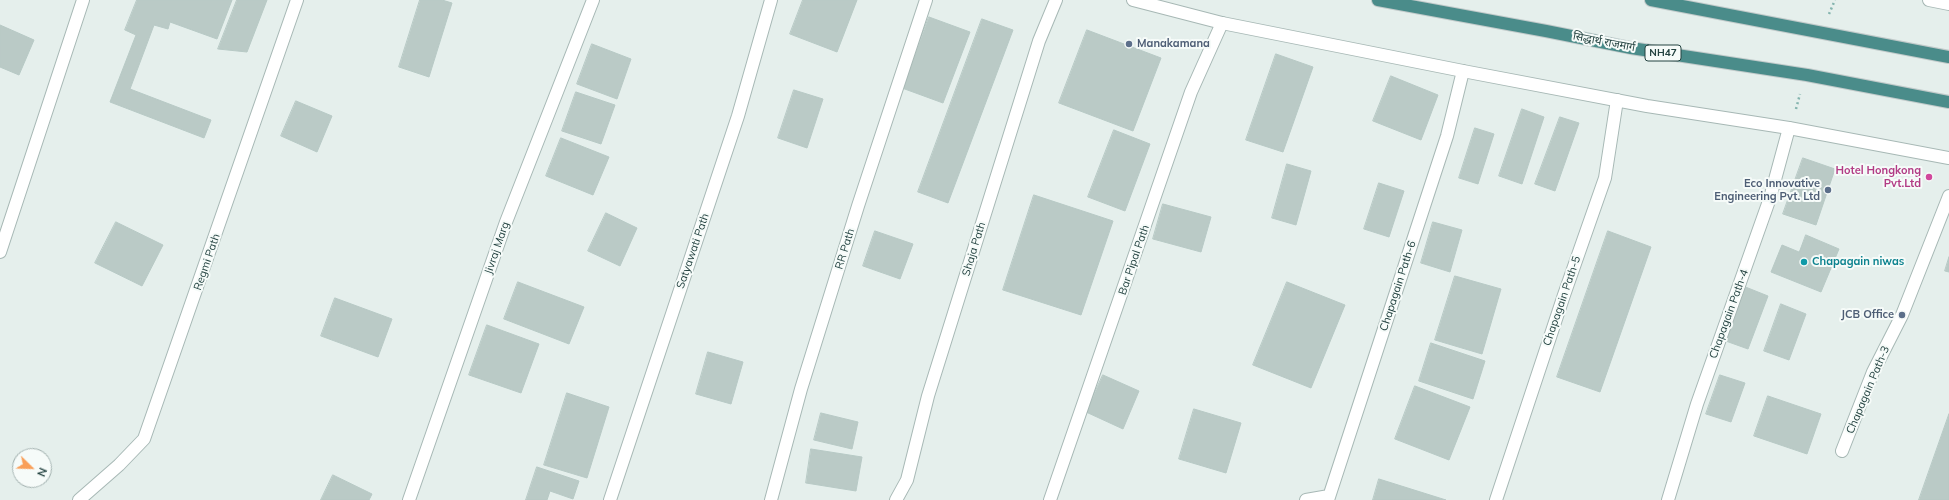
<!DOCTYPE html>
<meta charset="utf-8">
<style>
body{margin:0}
#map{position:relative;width:1949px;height:500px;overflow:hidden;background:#e5efec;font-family:Mulish,sans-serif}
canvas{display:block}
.north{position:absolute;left:12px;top:448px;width:40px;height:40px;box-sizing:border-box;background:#f6fbf9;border:1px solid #a2b1af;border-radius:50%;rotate:113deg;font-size:11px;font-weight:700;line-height:16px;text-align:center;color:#234240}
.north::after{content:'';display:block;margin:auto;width:14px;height:18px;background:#f99f59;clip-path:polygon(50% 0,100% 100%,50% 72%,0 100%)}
</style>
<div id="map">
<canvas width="1949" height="500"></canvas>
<div class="north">N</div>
</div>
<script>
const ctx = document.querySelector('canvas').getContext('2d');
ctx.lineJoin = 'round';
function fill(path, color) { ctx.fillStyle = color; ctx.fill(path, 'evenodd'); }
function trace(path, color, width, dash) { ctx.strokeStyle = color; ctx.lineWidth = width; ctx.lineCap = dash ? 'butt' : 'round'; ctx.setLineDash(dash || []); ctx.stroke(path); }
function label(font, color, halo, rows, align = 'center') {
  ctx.font = font + ' Mulish,"Noto Sans Devanagari",sans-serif'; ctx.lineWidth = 4; ctx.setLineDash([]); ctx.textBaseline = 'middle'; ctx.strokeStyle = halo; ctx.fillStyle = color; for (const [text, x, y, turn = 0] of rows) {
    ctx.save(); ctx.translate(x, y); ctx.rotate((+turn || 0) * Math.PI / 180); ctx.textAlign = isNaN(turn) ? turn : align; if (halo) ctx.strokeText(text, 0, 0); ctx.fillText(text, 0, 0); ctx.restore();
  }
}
const building = new Path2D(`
 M 137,0 L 232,0 L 217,39 L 170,22 L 168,29 L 154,25 L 130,89 L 211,120 L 204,138 L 110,102 L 136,35 L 125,30 Z
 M 237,0 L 267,0 L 247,52 L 218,49 Z
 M 420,0 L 442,0 L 452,3 L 429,77 L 399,67 Z
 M 803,0 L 857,0 L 837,52 L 790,34 Z
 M 929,17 L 970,32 L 943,103 L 902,88 Z
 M 982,19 L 1013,30 L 948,203 L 918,192 Z
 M 0,25 L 34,40 L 19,75 L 0,67 Z
 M 1087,30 L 1161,58 L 1133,131 L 1059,103 Z
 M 592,44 L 631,59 L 617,99 L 577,84 Z
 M 1276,54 L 1313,67 L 1283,152 L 1246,140 Z
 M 1391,76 L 1438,95 L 1421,140 L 1373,121 Z
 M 794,90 L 823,99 L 807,148 L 778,138 Z
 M 576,92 L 615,105 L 601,144 L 562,131 Z
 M 296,101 L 332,116 L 317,152 L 281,136 Z
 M 1522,109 L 1544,117 L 1522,184 L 1499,176 Z
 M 1560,117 L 1579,123 L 1555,191 L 1535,184 Z
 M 1475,128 L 1494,134 L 1478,184 L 1459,178 Z
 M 1114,130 L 1150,144 L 1125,211 L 1088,197 Z
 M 561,138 L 609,157 L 593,195 L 546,176 Z
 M 1803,158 L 1835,169 L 1816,225 L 1783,214 Z
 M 1287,164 L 1311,171 L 1296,225 L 1272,218 Z
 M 1379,183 L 1404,191 L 1389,237 L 1364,229 Z
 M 1034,195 L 1113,221 L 1081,315 L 1003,290 Z
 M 1163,204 L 1211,217 L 1201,252 L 1153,239 Z
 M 606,213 L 637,228 L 620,266 L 588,251 Z
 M 116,222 L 163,245 L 142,286 L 95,263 Z
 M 1433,222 L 1462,230 L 1450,272 L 1421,263 Z
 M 875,231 L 913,244 L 900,279 L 863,266 Z
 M 1608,231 L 1651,247 L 1600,392 L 1557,377 Z
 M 1806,235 L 1839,249 L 1821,292 L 1771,272 L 1782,245 L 1799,252 Z
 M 1949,257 L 1949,272 L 1945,271 Z
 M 1455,276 L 1501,289 L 1482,354 L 1435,340 Z
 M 518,282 L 584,307 L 569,344 L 504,319 Z
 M 1287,282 L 1345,305 L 1311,388 L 1253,365 Z
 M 1743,286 L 1768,296 L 1748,349 L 1723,340 Z
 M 335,298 L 392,319 L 378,357 L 321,336 Z
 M 1781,304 L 1806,314 L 1789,360 L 1764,351 Z
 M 487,325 L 539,344 L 521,393 L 469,375 Z
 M 1431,343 L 1485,361 L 1473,399 L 1419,381 Z
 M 708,352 L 743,362 L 731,404 L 696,394 Z
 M 1103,375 L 1139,391 L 1123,429 L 1086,412 Z
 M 1720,375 L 1745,383 L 1731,422 L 1706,414 Z
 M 1415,386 L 1470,407 L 1449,460 L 1395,439 Z
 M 567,393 L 609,407 L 587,478 L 544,465 Z
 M 1768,396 L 1821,414 L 1807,454 L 1754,436 Z
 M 1194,409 L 1241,423 L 1226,473 L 1179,459 Z
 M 821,413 L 858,422 L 852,449 L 814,440 Z
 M 1949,414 L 1949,500 L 1919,500 Z
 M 811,449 L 862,457 L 856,491 L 806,483 Z
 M 537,467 L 579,481 L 573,499 L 550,491 L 547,500 L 526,500 Z
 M 333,475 L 372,494 L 369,500 L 321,500 Z
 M 1379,479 L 1446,500 L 1373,500 Z`);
fill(building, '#bacac6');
trace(building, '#b7c9c5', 1);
const service = new Path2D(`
 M 1133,0 L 1222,23 L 1463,71 L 1647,106 L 1789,128 L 1949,158
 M 1929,0 L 1949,4`);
const minor = new Path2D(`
 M 0,252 L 83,0
 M 1842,451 L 1873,372 L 1902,315 L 1949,196
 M 79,500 L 119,465 L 144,439 L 297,0
 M 409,500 L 506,222 L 593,0
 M 610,500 L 738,116 L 771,0
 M 771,500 L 801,389 L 858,206 L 926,0
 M 896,500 L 907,480 L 928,396 L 1039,41 L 1056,0
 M 1050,500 L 1191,92 L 1222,23
 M 1306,500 L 1329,496
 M 1328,500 L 1447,136 L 1463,71
 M 1496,500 L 1564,295 L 1605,178 L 1617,100
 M 1668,500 L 1697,404 L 1770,198 L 1789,128`);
const trunk = new Path2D(`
 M 1378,0 L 1546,31 L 1631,48 L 1807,75 L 1949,102
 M 1651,0 L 1949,57`);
trace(service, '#a7b8b5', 14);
trace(minor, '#a7b8b5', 14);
trace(trunk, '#c1caca', 14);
trace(new Path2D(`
 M 1829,14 L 1835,0
 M 1796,109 L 1800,94`), '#84b4ae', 2.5, [2, 3]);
trace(service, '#fff', 12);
trace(minor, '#fff', 12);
trace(trunk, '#4a8c8a', 12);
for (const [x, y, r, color] of [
 [1129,44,4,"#5c6f8a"],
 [1929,177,4,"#d1479c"],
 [1828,190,4,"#5c6f8a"],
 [1804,262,4,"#0f9aa8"],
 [1902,315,4,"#5c6f8a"]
]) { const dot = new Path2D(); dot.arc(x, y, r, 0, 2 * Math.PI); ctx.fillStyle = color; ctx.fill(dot); trace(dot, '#f6fbf9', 1.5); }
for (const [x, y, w] of [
 [1663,53,36]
]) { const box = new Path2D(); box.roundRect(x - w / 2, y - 8, w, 16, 3); ctx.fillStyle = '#f6fbf9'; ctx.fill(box); trace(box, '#234240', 1); }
label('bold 10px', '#234240', null, [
 ["NH47",1663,53]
]);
label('11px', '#234240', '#f6fbf9', [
 ["सिद्धार्थ राजमार्ग",1604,42,11],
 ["Jivraj Marg",497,248,-71],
 ["RR Path",845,249,-73],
 ["Shaja Path",974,249,-73],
 ["Satyawati Path",693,251,-71],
 ["Bar Pipal Path",1134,260,-71],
 ["Regmi Path",207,262,-71],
 ["Chapagain Path-6",1398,286,-72],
 ["Chapagain Path-5",1562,301,-71],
 ["Chapagain Path-4",1729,314,-70],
 ["Chapagain Path-3",1868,390,-67]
]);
label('bold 11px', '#4e5e75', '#f6fbf9', [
 ["Manakamana",1137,44,"left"],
 ["Eco Innovative",1820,184],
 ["Engineering Pvt. Ltd",1820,197],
 ["JCB Office",1894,315]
], 'right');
label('bold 11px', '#b23c85', '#f6fbf9', [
 ["Hotel Hongkong",1921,171],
 ["Pvt.Ltd",1921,184]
], 'right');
label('bold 11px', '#0d838f', '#f6fbf9', [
 ["Chapagain niwas",1812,262]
], 'left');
</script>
